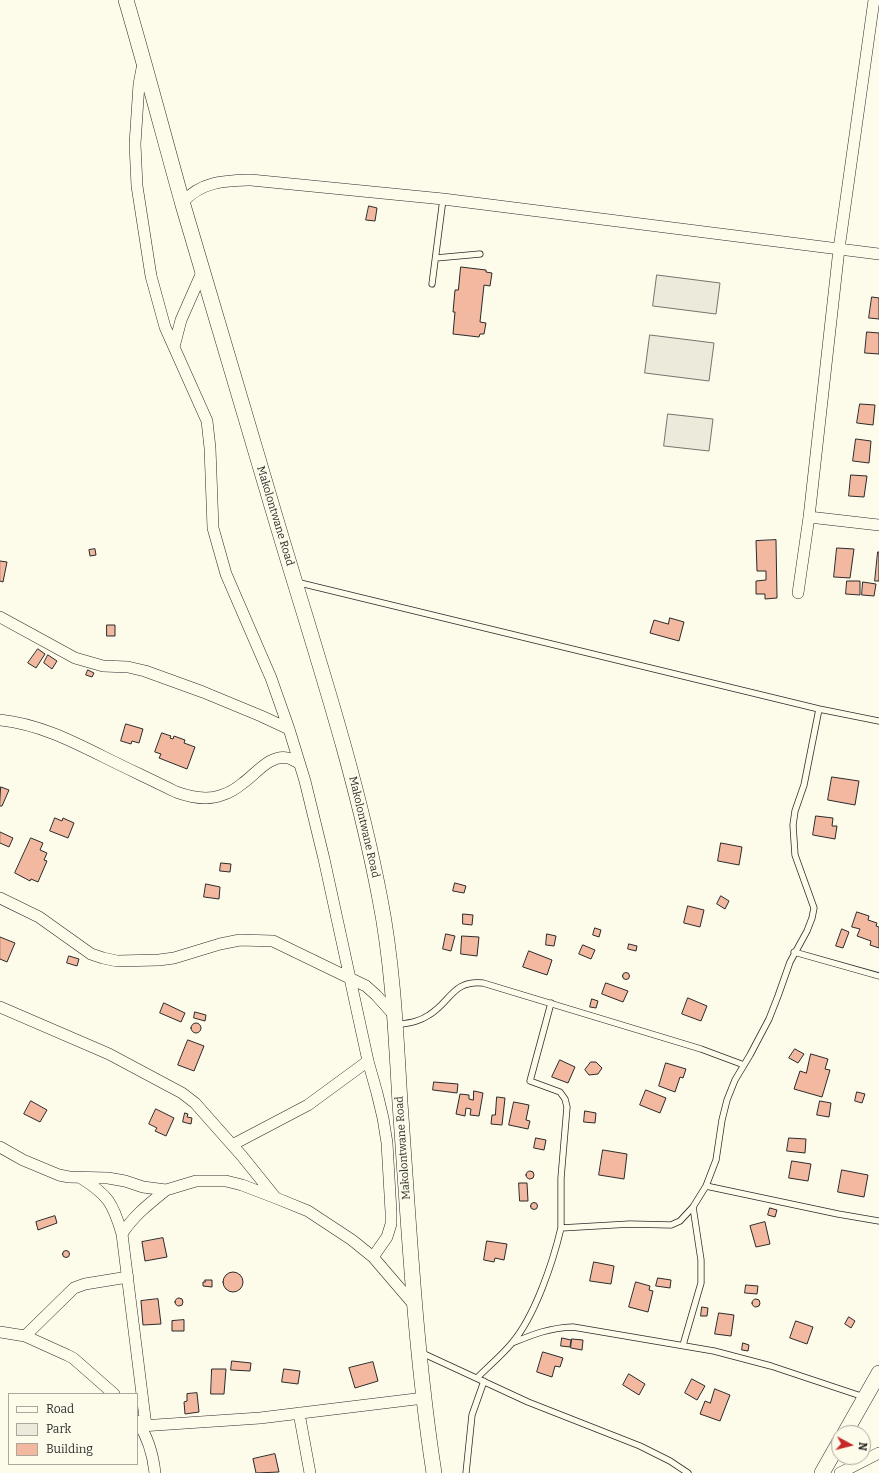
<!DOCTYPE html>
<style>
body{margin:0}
#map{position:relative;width:879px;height:1473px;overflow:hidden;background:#fdfbea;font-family:Bitter,serif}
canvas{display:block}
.legend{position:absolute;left:8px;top:1393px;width:130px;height:72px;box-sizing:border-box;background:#fdfbea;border:1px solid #a9a89e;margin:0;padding:5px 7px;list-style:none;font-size:12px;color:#2b2b2b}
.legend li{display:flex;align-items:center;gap:8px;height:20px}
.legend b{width:20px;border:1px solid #a9a89e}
.north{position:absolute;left:831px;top:1425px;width:40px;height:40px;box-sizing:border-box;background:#fdfbea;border:1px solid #a9a89e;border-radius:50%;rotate:97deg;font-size:11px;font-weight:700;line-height:16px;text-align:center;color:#2b2b2b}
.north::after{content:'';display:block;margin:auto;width:14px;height:18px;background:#c62828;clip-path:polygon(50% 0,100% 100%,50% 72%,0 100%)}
</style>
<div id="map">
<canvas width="879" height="1473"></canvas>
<ul class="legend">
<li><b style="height:5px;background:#fdfbea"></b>Road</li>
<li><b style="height:11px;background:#ecebdb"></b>Park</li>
<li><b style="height:11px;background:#f2b8a0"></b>Building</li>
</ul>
<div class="north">N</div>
</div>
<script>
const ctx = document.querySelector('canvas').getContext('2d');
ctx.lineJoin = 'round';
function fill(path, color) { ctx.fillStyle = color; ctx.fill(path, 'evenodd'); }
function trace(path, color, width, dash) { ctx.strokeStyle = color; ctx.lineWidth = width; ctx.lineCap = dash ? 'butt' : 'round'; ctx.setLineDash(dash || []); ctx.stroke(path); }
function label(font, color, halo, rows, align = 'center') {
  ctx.font = font + ' Bitter,serif'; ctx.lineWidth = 3; ctx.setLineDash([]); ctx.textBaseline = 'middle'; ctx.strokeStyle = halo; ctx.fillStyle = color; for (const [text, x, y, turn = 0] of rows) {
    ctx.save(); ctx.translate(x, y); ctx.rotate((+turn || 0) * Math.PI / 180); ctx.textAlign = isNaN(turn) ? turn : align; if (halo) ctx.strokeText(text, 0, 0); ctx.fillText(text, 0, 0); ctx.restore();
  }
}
const green = new Path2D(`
 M 657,275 L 720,283 L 716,314 L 653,306 Z
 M 650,335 L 714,343 L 709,381 L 645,373 Z
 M 668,414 L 713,419 L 709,451 L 664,446 Z`);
fill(green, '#ecebdb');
trace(green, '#74746e', 1);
const building = new Path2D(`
 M 369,206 L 377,208 L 375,221 L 366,220 Z
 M 461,267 L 486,270 L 486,272 L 492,273 L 490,286 L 484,285 L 480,322 L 486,323 L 484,334 L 480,334 L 479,337 L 453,334 L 455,312 L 453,312 L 455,290 L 458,290 Z
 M 872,297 L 879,298 L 879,319 L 869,318 Z
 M 867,332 L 879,333 L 879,354 L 865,353 Z
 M 860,404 L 875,405 L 873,425 L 857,423 Z
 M 856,439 L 871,441 L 869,463 L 853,461 Z
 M 851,475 L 867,476 L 864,497 L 849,496 Z
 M 776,540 L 777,598 L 765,599 L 765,594 L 756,594 L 756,581 L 766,580 L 766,571 L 757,571 L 756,541 Z
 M 837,548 L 854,549 L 850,578 L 834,577 Z
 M 95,549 L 96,555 L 90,556 L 89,550 Z
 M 878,552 L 879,552 L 879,581 L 875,581 Z
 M 0,561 L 7,562 L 3,582 L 0,581 Z
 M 847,581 L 860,581 L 860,595 L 846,594 Z
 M 863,582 L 876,584 L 874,596 L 862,595 Z
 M 670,618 L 684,622 L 679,641 L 650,633 L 654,620 L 668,624 Z
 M 107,625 L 115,625 L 115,636 L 107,636 Z
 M 38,649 L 45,654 L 36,668 L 28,663 Z
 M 48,655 L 57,661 L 52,669 L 44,663 Z
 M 88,670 L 94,673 L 92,677 L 86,675 Z
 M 126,724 L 143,729 L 139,743 L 132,741 L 131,744 L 121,741 Z
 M 162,733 L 171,736 L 170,738 L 173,739 L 174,736 L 185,740 L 184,743 L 195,747 L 187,769 L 159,758 L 161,754 L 155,752 Z
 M 832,777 L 859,781 L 855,805 L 828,800 Z
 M 1,787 L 9,790 L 2,806 L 0,806 Z
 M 816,816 L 833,818 L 832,826 L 837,826 L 835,839 L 813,835 Z
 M 55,818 L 62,821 L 63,818 L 74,823 L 68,838 L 50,831 Z
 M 0,832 L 13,838 L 9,847 L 0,843 Z
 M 31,838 L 43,843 L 40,850 L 47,853 L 44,860 L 47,861 L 38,882 L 31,879 L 30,881 L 15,873 Z
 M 721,843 L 742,847 L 739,865 L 718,861 Z
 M 221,863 L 231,864 L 230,872 L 220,871 Z
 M 455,883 L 466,886 L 464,893 L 453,891 Z
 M 206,884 L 220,887 L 219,899 L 204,897 Z
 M 721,896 L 729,901 L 725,909 L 717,904 Z
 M 688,906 L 704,910 L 700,927 L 684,923 Z
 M 857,912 L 869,916 L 868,920 L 877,923 L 876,926 L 879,927 L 879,948 L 870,945 L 871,941 L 857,936 L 860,929 L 852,927 Z
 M 463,914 L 473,915 L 472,925 L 463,924 Z
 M 595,928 L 601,930 L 599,937 L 593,935 Z
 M 842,929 L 849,932 L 843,948 L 836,946 Z
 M 446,934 L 455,936 L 451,951 L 443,949 Z
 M 547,934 L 556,936 L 554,946 L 546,945 Z
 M 462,936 L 479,937 L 477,956 L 461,954 Z
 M 0,937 L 15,943 L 7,962 L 0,959 Z
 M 629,944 L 637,946 L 636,951 L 628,949 Z
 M 583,945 L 595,950 L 591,959 L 579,954 Z
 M 529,951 L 552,960 L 547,975 L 523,967 Z
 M 69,956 L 79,959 L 77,966 L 67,963 Z
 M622.5 976a3.5 3.5 0 1 1 7 0a3.5 3.5 0 1 1-7 0Z
 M 606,983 L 628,991 L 623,1002 L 602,994 Z
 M 688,998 L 707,1006 L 701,1021 L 682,1014 Z
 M 592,999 L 598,1001 L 596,1008 L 590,1007 Z
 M 164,1003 L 185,1013 L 181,1022 L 160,1013 Z
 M 195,1012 L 206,1015 L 205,1021 L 194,1018 Z
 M191 1028a5 5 0 1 1 10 0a5 5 0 1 1-10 0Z
 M 188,1040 L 204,1046 L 194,1071 L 178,1065 Z
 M 795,1049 L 804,1054 L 798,1063 L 789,1058 Z
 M 811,1054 L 828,1059 L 825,1069 L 830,1070 L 822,1097 L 794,1089 L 800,1071 L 806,1073 Z
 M 560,1060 L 575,1067 L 568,1083 L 552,1077 Z
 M 591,1062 L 596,1062 L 602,1068 L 598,1074 L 589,1075 L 585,1070 Z
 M 666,1063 L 686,1069 L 683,1078 L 680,1077 L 675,1092 L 659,1086 Z
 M 434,1082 L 458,1084 L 457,1093 L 433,1090 Z
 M 646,1090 L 666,1098 L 660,1113 L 640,1105 Z
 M 474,1091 L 483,1093 L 479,1116 L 470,1115 L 471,1109 L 466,1108 L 465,1116 L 456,1114 L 460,1094 L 469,1095 L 469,1099 L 473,1100 Z
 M 857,1092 L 865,1094 L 862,1103 L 855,1101 Z
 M 497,1097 L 505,1098 L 502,1125 L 491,1124 L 492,1115 L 495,1115 Z
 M 31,1101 L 47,1110 L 40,1122 L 24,1114 Z
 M 820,1101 L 831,1103 L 829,1117 L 817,1115 Z
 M 514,1102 L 529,1105 L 526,1120 L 530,1121 L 528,1129 L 509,1125 Z
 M 156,1109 L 174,1118 L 166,1136 L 155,1131 L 157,1128 L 149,1124 Z
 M 585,1111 L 596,1113 L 595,1123 L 584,1122 Z
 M 185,1113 L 188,1114 L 187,1117 L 192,1118 L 191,1124 L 183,1122 Z
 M 536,1138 L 546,1140 L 544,1150 L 534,1148 Z
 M 789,1138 L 806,1139 L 805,1153 L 787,1151 Z
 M 603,1150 L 627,1154 L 624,1179 L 599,1175 Z
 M 792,1161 L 811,1164 L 808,1181 L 789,1178 Z
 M 842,1170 L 868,1175 L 864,1197 L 838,1192 Z
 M526 1175a4 4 0 1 1 8 0a4 4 0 1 1-8 0Z
 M 519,1183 L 527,1183 L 528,1201 L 520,1201 Z
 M530.5 1206a3.5 3.5 0 1 1 7 0a3.5 3.5 0 1 1-7 0Z
 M 770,1208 L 777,1210 L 775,1217 L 768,1215 Z
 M 55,1216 L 57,1223 L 38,1230 L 36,1222 Z
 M 765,1222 L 770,1244 L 756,1247 L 750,1226 Z
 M 163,1238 L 167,1257 L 145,1261 L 142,1242 Z
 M 487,1241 L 507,1244 L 504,1260 L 495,1258 L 494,1262 L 484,1260 Z
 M62.5 1254a3.5 3.5 0 1 1 7 0a3.5 3.5 0 1 1-7 0Z
 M 594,1262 L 614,1266 L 611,1284 L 590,1281 Z
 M223 1282a10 10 0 1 1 20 0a10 10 0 1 1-20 0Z
 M 658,1278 L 671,1280 L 670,1288 L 656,1286 Z
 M 205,1280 L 212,1280 L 212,1287 L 203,1286 L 203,1282 L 205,1282 Z
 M 636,1282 L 650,1286 L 649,1290 L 653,1291 L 648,1312 L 629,1307 Z
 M 746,1285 L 758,1286 L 757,1294 L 745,1293 Z
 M175 1302a4 4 0 1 1 8 0a4 4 0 1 1-8 0Z
 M752 1303a4 4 0 1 1 8 0a4 4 0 1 1-8 0Z
 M 158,1299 L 161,1324 L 143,1325 L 141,1301 Z
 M 702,1307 L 708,1308 L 707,1316 L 701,1316 Z
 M 719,1313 L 734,1315 L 731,1336 L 715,1334 Z
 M 849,1317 L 855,1321 L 851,1328 L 845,1324 Z
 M 184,1320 L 184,1331 L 172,1331 L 172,1321 Z
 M 796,1321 L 813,1327 L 807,1344 L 790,1338 Z
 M 562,1338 L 571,1340 L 570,1347 L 561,1346 Z
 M 572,1339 L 583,1340 L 582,1350 L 571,1348 Z
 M 743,1343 L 749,1345 L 748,1351 L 742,1350 Z
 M 543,1352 L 563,1358 L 560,1367 L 555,1366 L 552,1377 L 537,1372 Z
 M 232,1361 L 251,1363 L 250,1371 L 231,1370 Z
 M 373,1362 L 378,1381 L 355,1388 L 349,1368 Z
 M 212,1369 L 226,1369 L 224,1394 L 211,1394 Z
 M 284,1369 L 300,1371 L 298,1384 L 282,1382 Z
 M 629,1374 L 645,1384 L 639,1395 L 623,1385 Z
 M 692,1379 L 705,1386 L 697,1400 L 685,1393 Z
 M 715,1389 L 730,1395 L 720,1421 L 700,1414 L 705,1401 L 710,1403 Z
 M 197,1393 L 199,1412 L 185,1414 L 184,1402 L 187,1401 L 187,1394 Z
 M 275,1454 L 279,1472 L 256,1473 L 253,1459 Z`);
fill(building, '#f2b8a0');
trace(building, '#2b2b2b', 1);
const lane = new Path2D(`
 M 436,258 L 480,254
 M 432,284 L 443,199
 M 296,582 L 819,709 L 879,721
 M 794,952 L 879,976
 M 551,1003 L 530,1081 L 560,1092 L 565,1099 L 567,1107 L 561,1178 L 561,1228
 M 396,1025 C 408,1023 419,1022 429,1015 C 451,1002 452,980 483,983 L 701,1049 L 744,1065
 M 706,1186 L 838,1214 L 879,1221
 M 512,1343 C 534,1334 549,1328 573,1327 L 714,1351 L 771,1366 L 864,1397
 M 683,1345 L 701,1283 L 701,1260 L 693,1207
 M 422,1353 L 528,1402 L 640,1446 L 670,1461 L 688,1473
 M 478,1377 C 489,1366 502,1355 512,1343 C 535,1316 553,1262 561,1228 L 630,1224 L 671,1225 L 680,1221 L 693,1207 L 706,1186 L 716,1160 L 722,1120 L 727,1100 L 735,1080 L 750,1055 L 769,1019 L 778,996 L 790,962 L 807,931 L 812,918 L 814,908 L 795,855 L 793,825 L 795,811 L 804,785 L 819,709
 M 466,1473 L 472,1415 L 484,1381`);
const street = new Path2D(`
 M 143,63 L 139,84 L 135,144 L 137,186 L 151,276 L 165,327 L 207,421 L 210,448 L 213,528 L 226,574 L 271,678 L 289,729 L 305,781 L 324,859 L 368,1061 L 377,1093 L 383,1118 L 387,1143 L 391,1212 L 391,1224 L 387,1237 L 373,1257
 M 183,202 C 202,181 224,181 251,180 L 443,199 L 879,254
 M 174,347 L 181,320 L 203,270
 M 809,517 L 879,525
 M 798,593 L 809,517 L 839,249 L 874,0
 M 0,617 L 75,658 L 103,666 L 128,667 L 145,671 L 203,692 L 261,716 L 289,729
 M 0,720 C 38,724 70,740 104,757 C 128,769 152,780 176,792 C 190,797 207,801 222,795 C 229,793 237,788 243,783 C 256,774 270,754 288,758 C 292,759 296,762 299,763
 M 0,898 L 39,917 L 91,954 L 103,958 L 117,961 L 159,960 L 174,958 L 220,944 L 240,940 L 273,941 L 366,986 L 376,995 L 394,1015
 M 0,1007 L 109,1054 L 182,1093 L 195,1103 L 242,1156 L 275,1197
 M 232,1145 L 308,1105 L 368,1061
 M 0,1147 L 23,1160 L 59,1175 L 69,1177 L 108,1178 L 125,1181 L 143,1187 L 166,1190 L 196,1181 L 226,1181 L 242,1185 L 276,1198 L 308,1211 L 352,1240 L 373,1257 L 415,1306
 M 81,1178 C 108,1195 113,1203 122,1234 L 146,1426
 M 122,1234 C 133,1216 150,1203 166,1190
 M 0,1332 L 25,1336 L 67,1355 L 73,1358 L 114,1394
 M 25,1336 L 74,1288 L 85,1284 L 128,1277
 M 299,1413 L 310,1473
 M 137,1421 C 148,1437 153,1454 155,1473
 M 141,1426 L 260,1418 L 424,1398
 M 840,1473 L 879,1453`);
const secondary = new Path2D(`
 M 126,0 C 146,68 164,137 183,205 C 211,302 240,399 269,496 C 308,630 354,762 380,899 C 393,965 396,1035 400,1103 C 409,1226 415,1350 434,1473
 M 845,1433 L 879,1373
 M 822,1473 L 839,1443`);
trace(lane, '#2b2b2b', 7);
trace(street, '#2b2b2b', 12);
trace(secondary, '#2b2b2b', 16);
trace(lane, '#fdfbea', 5.5);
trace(street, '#fdfbea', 11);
trace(secondary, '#fdfbea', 15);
label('11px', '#2b2b2b', '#fdfbea', [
 ["Makolontwane Road",275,516,73],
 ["Makolontwane Road",364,827,77],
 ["Makolontwane Road",403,1148,-94]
]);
</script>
